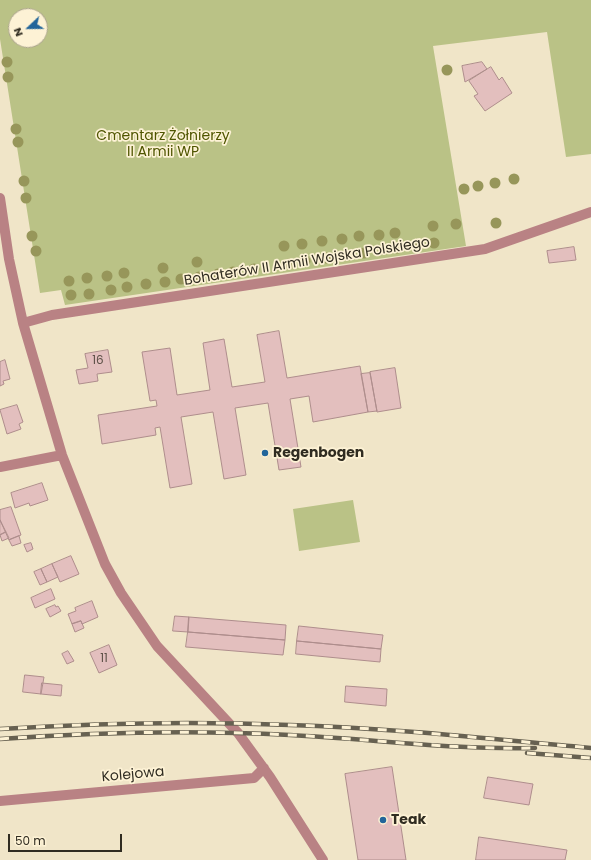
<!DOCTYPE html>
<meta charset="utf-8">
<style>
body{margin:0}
#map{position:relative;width:591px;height:860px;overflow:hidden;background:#f0e5c8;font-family:Poppins,sans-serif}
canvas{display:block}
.north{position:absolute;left:8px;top:8px;width:40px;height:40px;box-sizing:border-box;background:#fdf2d5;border:1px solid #aba38d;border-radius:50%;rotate:248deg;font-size:11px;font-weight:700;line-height:16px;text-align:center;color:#302c21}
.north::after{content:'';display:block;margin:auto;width:14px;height:18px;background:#22659a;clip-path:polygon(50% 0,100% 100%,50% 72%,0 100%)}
.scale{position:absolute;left:8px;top:834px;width:114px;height:18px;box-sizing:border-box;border:2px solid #302c21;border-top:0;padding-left:5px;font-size:12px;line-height:14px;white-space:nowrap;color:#302c21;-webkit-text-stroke:3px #fdf2d5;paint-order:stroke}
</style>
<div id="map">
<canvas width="591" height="860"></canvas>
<div class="north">N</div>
<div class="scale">50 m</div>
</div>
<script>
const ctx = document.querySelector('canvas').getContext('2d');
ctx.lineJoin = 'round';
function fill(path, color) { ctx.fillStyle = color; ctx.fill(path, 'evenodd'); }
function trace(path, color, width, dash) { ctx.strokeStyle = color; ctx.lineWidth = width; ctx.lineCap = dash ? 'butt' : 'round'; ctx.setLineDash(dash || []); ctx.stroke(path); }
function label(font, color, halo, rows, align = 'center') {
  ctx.font = font + ' Poppins,sans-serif'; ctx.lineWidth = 3.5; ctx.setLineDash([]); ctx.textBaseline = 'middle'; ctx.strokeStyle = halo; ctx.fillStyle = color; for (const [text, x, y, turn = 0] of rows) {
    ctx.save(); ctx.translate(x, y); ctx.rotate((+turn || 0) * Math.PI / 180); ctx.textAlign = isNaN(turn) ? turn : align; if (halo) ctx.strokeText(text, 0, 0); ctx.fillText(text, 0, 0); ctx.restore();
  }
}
fill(new Path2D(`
 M 0,0 L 591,0 L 591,154 L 566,157 L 547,32 L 433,46 L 466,246 L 65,305 L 61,290 L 40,293 L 0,39 ZM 16,16 L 40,16 L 40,40 L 16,40 Z
 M 353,500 L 360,542 L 299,551 L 293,509 Z`), '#bac286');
const building = new Path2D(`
 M 482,62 L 487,69 L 465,82 L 462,66 Z
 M 491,67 L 499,80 L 502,77 L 512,93 L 485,111 L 474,96 L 478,94 L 469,81 Z
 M 574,247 L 576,260 L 549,263 L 547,251 Z
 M 279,331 L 287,378 L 360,366 L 368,412 L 313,422 L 309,396 L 290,399 L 301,467 L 279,470 L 268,403 L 235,408 L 246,475 L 224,479 L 213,412 L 181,417 L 192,484 L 170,488 L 160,427 L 155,428 L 156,435 L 102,444 L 98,415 L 157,406 L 156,400 L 150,401 L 142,352 L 170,348 L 177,395 L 210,390 L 203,343 L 224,339 L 232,387 L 265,382 L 257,335 Z
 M 108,350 L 112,372 L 97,374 L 98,381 L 79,384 L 76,370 L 88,368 L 85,354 Z
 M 5,360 L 10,379 L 3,381 L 4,384 L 0,386 L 0,362 Z
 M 395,368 L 401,408 L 377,412 L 370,372 Z
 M 370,373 L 377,411 L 368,412 L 361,374 Z
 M 17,405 L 23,422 L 19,424 L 21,429 L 7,434 L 0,410 Z
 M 42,483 L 48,500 L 30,506 L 29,503 L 15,508 L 11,493 Z
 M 11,507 L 21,535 L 9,540 L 0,520 L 0,510 Z
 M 0,520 L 6,532 L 0,535 Z
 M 6,532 L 9,538 L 2,541 L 0,535 Z
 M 19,536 L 21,543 L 12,546 L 9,540 Z
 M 31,543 L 33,549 L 27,552 L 24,545 Z
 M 71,556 L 79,574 L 60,582 L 52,564 Z
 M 52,564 L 58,577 L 47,582 L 41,569 Z
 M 41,569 L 47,582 L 40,585 L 34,572 Z
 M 51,589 L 55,599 L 35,608 L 31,598 Z
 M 92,601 L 98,617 L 82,624 L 81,621 L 72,624 L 68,614 L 76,611 L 75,608 Z
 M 55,605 L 56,607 L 58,606 L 61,611 L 50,617 L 46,609 Z
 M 175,616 L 189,617 L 188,632 L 173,631 Z
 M 189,617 L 286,625 L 285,640 L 188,632 Z
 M 81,621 L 84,628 L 75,632 L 72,624 Z
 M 299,626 L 383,635 L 381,649 L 297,641 Z
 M 188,632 L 285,640 L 283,655 L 186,647 Z
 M 297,641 L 381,649 L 380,662 L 296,654 Z
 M 109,645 L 117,665 L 99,673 L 90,653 Z
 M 68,651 L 74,661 L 67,664 L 62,654 Z
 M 25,675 L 44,677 L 41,694 L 23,692 Z
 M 42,683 L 62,685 L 61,696 L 41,694 Z
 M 346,686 L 387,689 L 386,706 L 345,702 Z
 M 392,767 L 406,860 L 358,860 L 345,774 Z
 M 488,777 L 533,784 L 529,805 L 484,798 Z
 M 479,837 L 567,850 L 565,860 L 476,860 Z`);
fill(building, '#e3bfbe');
trace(building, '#ae8d8c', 1);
trace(new Path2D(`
 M 0,198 L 9,259 L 23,323 L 62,455 L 105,564 L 121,593 L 157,646 L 238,733 L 270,777 L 323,860
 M 23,323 L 52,315 L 485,249 L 591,212
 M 0,467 L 62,455
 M 0,801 L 254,778 L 264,768`), '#b98284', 10);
const rail = new Path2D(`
 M 0,729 C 97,723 193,721 290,725 C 390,728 491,739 591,748
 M 0,739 C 97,732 194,730 290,735 C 372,739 453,750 535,748
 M 527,753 L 591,758`);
trace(rail, '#676151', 4.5);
trace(rail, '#fdf2d5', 3, [9]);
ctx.fillStyle = '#97965a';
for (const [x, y] of [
 [7,62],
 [447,70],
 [8,77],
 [16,129],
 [18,142],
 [514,179],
 [24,181],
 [495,183],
 [478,186],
 [464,189],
 [26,198],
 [496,223],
 [456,224],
 [433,226],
 [395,233],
 [379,235],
 [32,236],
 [359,236],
 [342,239],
 [322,241],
 [434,243],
 [302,244],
 [417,245],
 [284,246],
 [397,248],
 [36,251],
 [364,253],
 [347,255],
 [326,258],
 [305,261],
 [197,262],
 [289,264],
 [163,268],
 [254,269],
 [233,272],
 [124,273],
 [218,274],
 [107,276],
 [199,277],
 [87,278],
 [181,279],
 [69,281],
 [165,282],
 [146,284],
 [127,287],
 [111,290],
 [89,294],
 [71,295]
]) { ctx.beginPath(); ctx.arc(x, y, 5.5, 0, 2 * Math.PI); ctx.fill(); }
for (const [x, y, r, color] of [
 [265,453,4,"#22659a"],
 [383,820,4,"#22659a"]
]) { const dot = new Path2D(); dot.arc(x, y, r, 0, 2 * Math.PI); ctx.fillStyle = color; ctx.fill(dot); trace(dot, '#fdf2d5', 1.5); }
label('12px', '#5d5148', null, [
 ["16",98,361],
 ["11",104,659]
]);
label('14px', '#4f5500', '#fdf2d5', [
 ["Cmentarz Żołnierzy",163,136],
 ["II Armii WP",163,152]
]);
label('14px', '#302c21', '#fdf2d5', [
 ["Bohaterów II Armii Wojska Polskiego",307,262,-9],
 ["Kolejowa",133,775,-5]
]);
label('bold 14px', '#302c21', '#fdf2d5', [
 ["Regenbogen",273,453],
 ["Teak",391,820]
], 'left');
</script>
